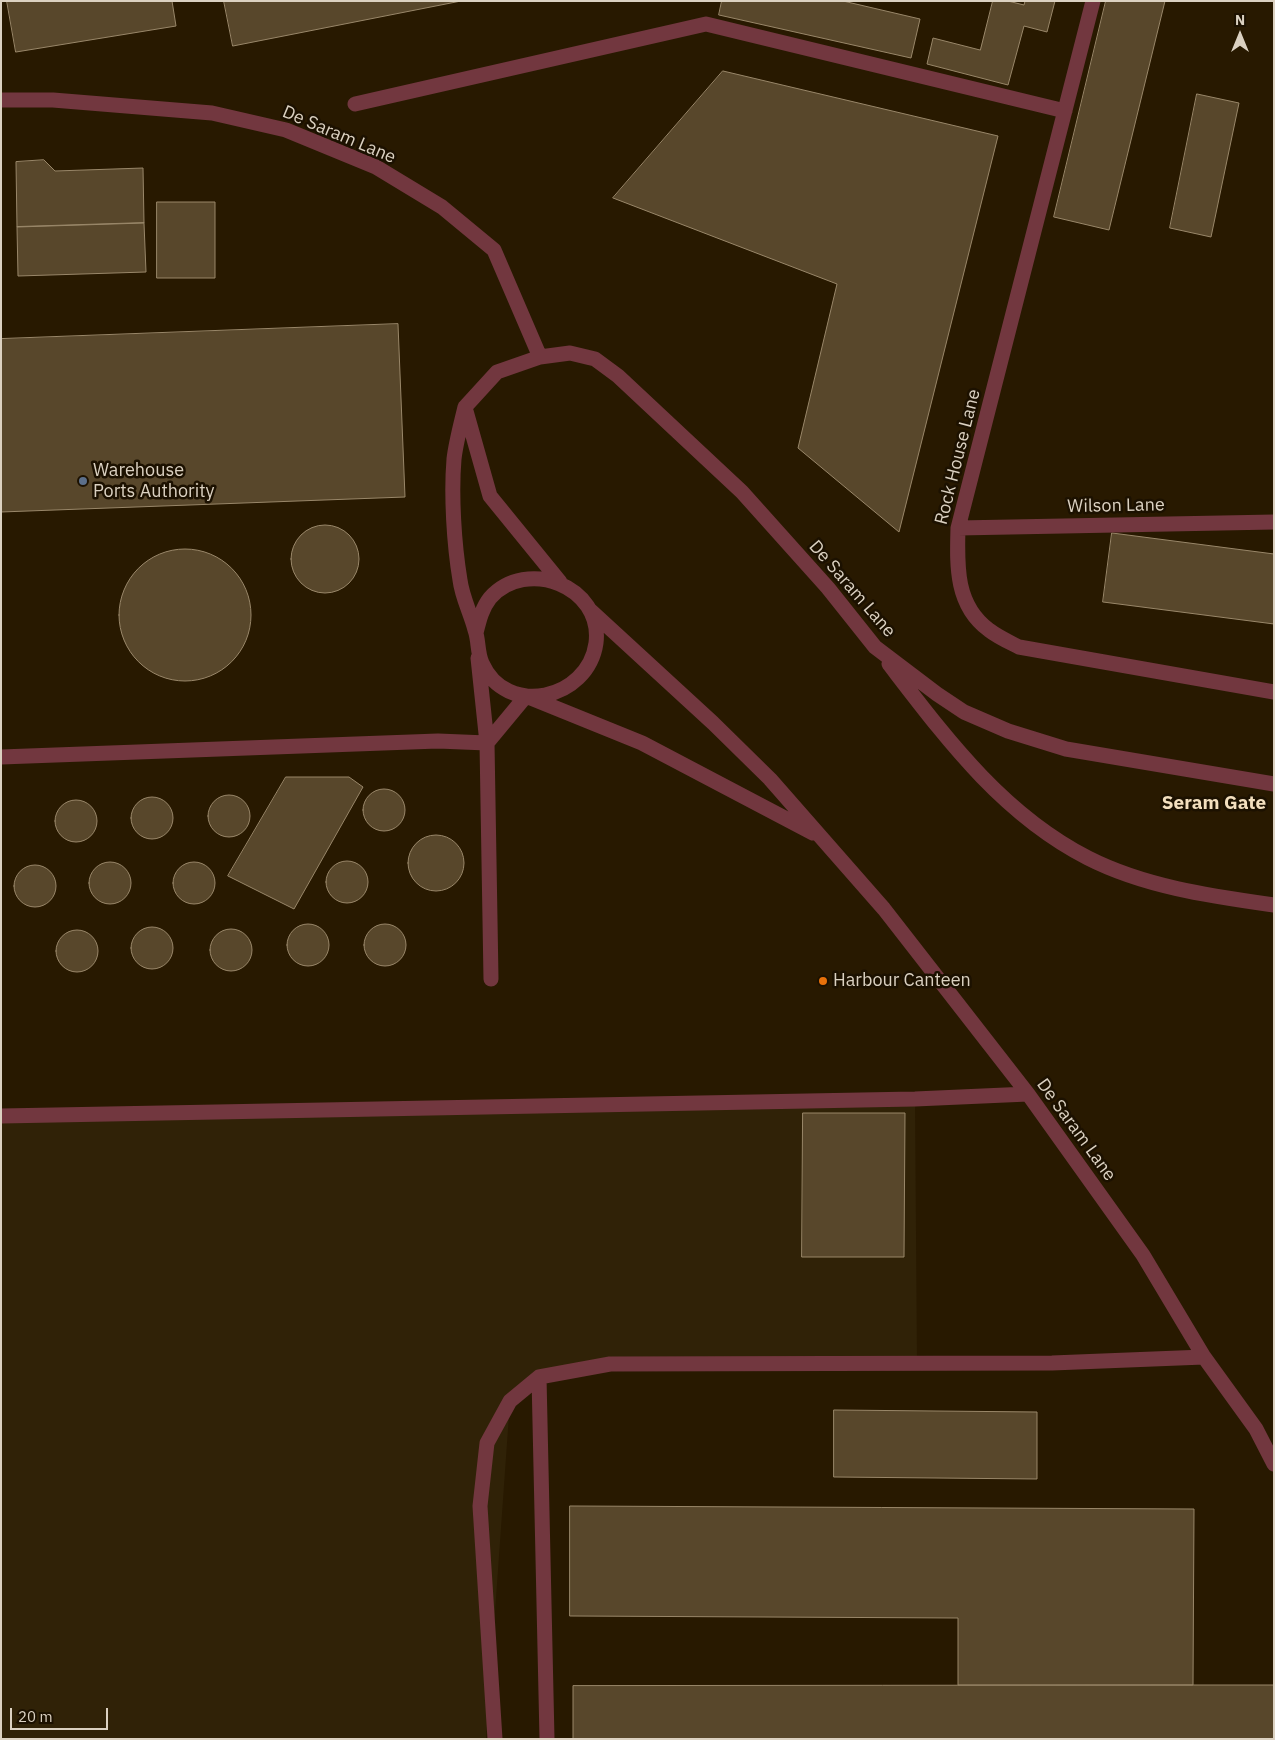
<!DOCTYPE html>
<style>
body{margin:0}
#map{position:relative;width:1275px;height:1740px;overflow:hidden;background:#281900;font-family:"IBM Plex Sans",sans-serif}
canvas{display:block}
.frame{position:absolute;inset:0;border:2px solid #dbd1c1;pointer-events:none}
.north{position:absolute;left:1215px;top:10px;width:50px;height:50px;-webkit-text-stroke:4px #1c1100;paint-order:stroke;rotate:0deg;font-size:14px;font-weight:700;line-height:20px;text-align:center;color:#dbd1c1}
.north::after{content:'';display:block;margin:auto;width:18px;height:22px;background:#dbd1c1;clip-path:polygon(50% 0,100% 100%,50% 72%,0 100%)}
.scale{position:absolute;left:10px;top:1708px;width:98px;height:22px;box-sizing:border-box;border:2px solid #dbd1c1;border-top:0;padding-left:6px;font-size:15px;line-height:18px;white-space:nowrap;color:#dbd1c1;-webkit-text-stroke:4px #1c1100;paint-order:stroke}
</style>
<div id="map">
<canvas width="1275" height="1740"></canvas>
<div class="frame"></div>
<div class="north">N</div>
<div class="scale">20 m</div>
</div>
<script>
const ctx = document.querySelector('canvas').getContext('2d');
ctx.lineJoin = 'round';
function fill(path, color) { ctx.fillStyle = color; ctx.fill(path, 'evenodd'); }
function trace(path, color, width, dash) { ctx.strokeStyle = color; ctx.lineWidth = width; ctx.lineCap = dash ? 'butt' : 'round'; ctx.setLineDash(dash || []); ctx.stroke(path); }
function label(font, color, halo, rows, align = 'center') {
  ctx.font = font + ' "IBM Plex Sans",sans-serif'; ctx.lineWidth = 5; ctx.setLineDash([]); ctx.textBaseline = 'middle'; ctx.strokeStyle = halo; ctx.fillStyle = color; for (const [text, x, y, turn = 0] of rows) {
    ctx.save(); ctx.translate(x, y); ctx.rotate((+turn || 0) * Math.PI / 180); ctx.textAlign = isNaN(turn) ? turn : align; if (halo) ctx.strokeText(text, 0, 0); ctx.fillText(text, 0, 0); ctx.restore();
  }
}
fill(new Path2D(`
 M 915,1099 L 917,1363 L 610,1364 L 539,1377 L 510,1401 L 486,1739 L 1,1739 L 1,1116 Z`), '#302207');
const building = new Path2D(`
 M 7,1 L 172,1 L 176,26 L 16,52 Z
 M 224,1 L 461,1 L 233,46 Z
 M 722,1 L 843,1 L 920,19 L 911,58 L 719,15 Z
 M 993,1 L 1008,1 L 1024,5 L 1025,1 L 1055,1 L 1047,32 L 1024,26 L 1008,85 L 927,64 L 933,38 L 980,50 Z
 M 1106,1 L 1165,1 L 1109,230 L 1054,217 Z
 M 723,71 L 998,136 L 899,532 L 798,448 L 837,284 L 613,198 Z
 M 1197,94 L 1239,103 L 1211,237 L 1170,228 Z
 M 44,160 L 55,171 L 143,168 L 144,223 L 17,227 L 16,162 Z
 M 157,202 L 215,202 L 215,278 L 157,278 Z
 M 144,223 L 146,272 L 18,276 L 17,227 Z
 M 398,324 L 405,497 L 1,512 L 1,339 Z
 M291 559a34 34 0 1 1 68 0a34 34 0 1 1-68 0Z
 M 1112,533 L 1274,554 L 1274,624 L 1103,602 Z
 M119 615a66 66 0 1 1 132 0a66 66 0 1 1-132 0Z
 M 286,777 L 349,777 L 363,787 L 294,909 L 228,876 Z
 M363 810a21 21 0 1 1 42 0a21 21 0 1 1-42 0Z
 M208 816a21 21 0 1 1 42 0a21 21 0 1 1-42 0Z
 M131 818a21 21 0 1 1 42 0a21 21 0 1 1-42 0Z
 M55 821a21 21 0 1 1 42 0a21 21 0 1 1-42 0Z
 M408 863a28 28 0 1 1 56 0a28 28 0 1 1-56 0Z
 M326 882a21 21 0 1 1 42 0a21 21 0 1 1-42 0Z
 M89 883a21 21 0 1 1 42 0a21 21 0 1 1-42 0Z
 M173 883a21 21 0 1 1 42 0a21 21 0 1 1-42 0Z
 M14 886a21 21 0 1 1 42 0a21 21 0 1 1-42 0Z
 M287 945a21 21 0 1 1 42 0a21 21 0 1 1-42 0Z
 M364 945a21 21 0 1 1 42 0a21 21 0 1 1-42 0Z
 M131 948a21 21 0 1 1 42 0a21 21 0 1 1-42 0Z
 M210 950a21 21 0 1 1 42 0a21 21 0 1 1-42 0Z
 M56 951a21 21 0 1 1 42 0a21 21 0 1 1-42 0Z
 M 803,1113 L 905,1113 L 904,1257 L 802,1257 Z
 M 834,1410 L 1037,1412 L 1037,1479 L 834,1477 Z
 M 570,1506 L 1194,1509 L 1193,1685 L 958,1685 L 958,1618 L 570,1616 Z
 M 1193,1685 L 1274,1685 L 1274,1739 L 573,1739 L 573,1686 Z`);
fill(building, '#58472b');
trace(building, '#998769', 1);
trace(new Path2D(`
 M 1093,1 L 958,528 C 957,565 955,605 989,630 C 998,637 1009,642 1019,647 L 1274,692
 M 1,100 L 53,100 L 212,113 L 286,130 L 376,167 L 442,207 L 494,250 L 540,357
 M 355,104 L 706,24 L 1065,111
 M 465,407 L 497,372 L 540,357 L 570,353 L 595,359 L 618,376 L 742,492 L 828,588 L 875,647 L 937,694 L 964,712 L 1008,731 L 1066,749 L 1274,784
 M 465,407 C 461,424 456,442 454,459 C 451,495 454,544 460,580 C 462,597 471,614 475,630 C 479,641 477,652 482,663 C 506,718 588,700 596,643 C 603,586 526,557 490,598 C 482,608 479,621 476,633
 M 466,411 L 490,496 L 560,582
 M 958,528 L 1274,522
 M 590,610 L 713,723 L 770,779 L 884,909 L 1028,1094 L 1143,1255 L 1204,1357 L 1256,1429 L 1274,1464
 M 478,658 L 487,743 L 491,979
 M 889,664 C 946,738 1002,814 1088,858 C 1145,887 1211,896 1274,905
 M 487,743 L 526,696 L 642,743 L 813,833
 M 1,757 L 438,741 L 487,743
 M 1,1116 L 915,1099 L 1028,1094
 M 539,1377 L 547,1739
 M 495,1739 L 480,1506 L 487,1443 L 510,1401 L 539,1377 L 610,1364 L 1052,1363 L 1204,1357`), '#72373f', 15);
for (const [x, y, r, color] of [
 [83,481,5,"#5c6f8a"],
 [823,981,5,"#e8710a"]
]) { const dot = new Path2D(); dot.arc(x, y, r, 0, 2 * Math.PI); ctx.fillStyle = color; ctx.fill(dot); trace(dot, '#1c1100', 2); }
label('18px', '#dbd1c1', '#1c1100', [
 ["De Saram Lane",339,135,23],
 ["Rock House Lane",958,457,-76],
 ["Wilson Lane",1116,506,-1],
 ["De Saram Lane",852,589,49],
 ["De Saram Lane",1076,1130,54]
]);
label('18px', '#dbd1c1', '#1c1100', [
 ["Warehouse",93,471],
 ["Ports Authority",93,492],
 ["Harbour Canteen",833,981]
], 'left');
label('bold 19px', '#f3dfbe', '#1c1100', [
 ["Seram Gate",1214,804]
]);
</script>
